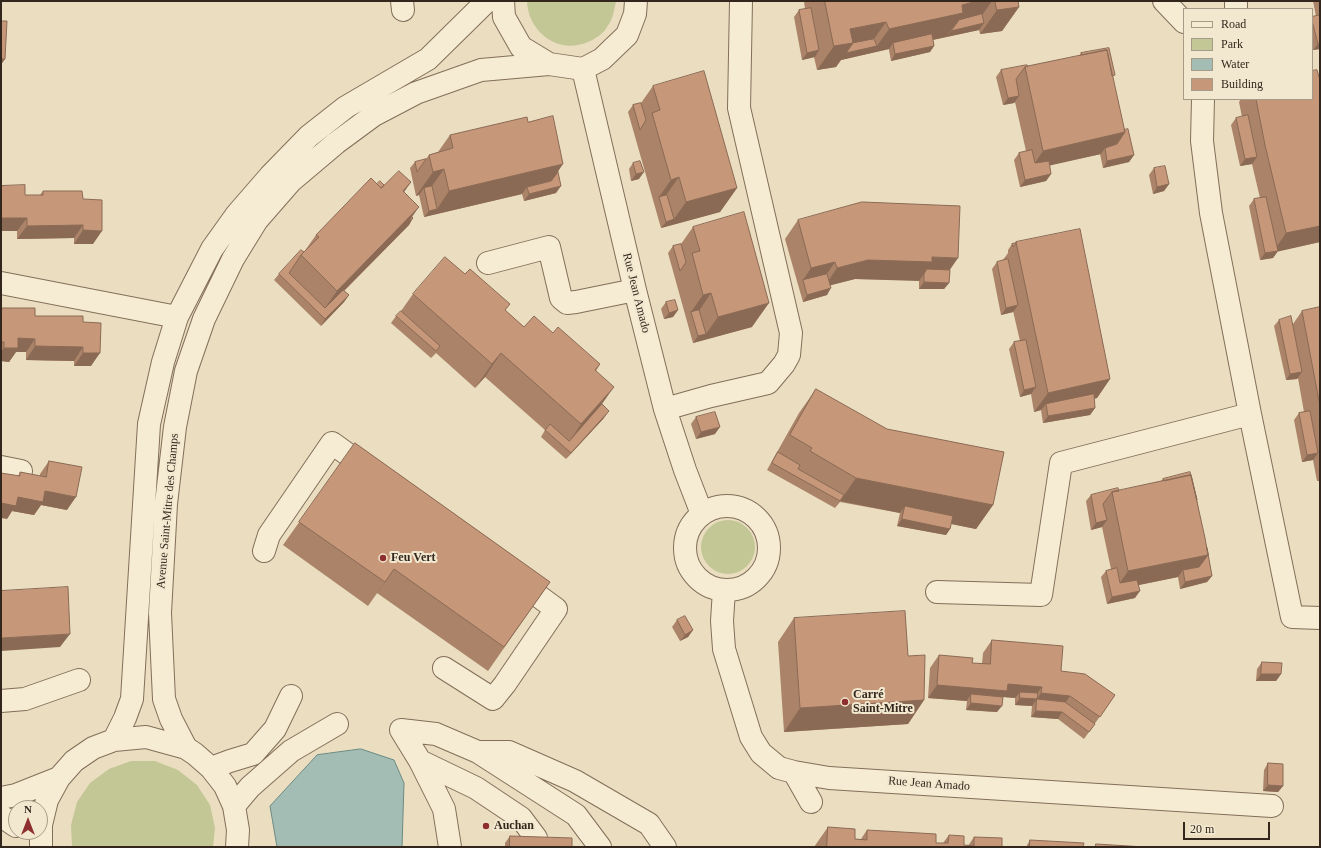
<!DOCTYPE html>
<meta charset="utf-8">
<style>
body{margin:0}
#map{position:relative;width:1321px;height:848px;overflow:hidden;background:#eaddc0;font-family:"Times New Roman",serif}
canvas{display:block}
.frame{position:absolute;inset:0;border:2px solid #33271d;pointer-events:none}
.legend{position:absolute;left:1183px;top:8px;width:130px;height:92px;box-sizing:border-box;background:#f2e8cf;border:1px solid #a69b88;margin:0;padding:5px 7px;list-style:none;font-size:12px;color:#33271d}
.legend li{display:flex;align-items:center;gap:8px;height:20px}
.legend b{width:20px;border:1px solid #a69b88}
.north{position:absolute;left:8px;top:800px;width:40px;height:40px;box-sizing:border-box;background:#f2e8cf;border:1px solid #a69b88;border-radius:50%;rotate:0deg;font-size:11px;font-weight:700;line-height:16px;text-align:center;color:#33271d}
.north::after{content:'';display:block;margin:auto;width:14px;height:18px;background:#8d2e2f;clip-path:polygon(50% 0,100% 100%,50% 72%,0 100%)}
.scale{position:absolute;left:1183px;top:822px;width:87px;height:18px;box-sizing:border-box;border:2px solid #33271d;border-top:0;padding-left:5px;font-size:12px;line-height:14px;white-space:nowrap;color:#33271d;-webkit-text-stroke:3px #f2e8cf;paint-order:stroke}
</style>
<div id="map">
<canvas width="1321" height="848"></canvas>
<div class="frame"></div>
<ul class="legend">
<li><b style="height:5px;background:#f6ebd3"></b>Road</li>
<li><b style="height:11px;background:#c2c795"></b>Park</li>
<li><b style="height:11px;background:#a3bdb5"></b>Water</li>
<li><b style="height:11px;background:#c69879"></b>Building</li>
</ul>
<div class="north">N</div>
<div class="scale">20 m</div>
</div>
<script>
const ctx = document.querySelector('canvas').getContext('2d');
ctx.lineJoin = 'round';
function fill(path, color) { ctx.fillStyle = color; ctx.fill(path, 'evenodd'); }
function trace(path, color, width, dash) { ctx.strokeStyle = color; ctx.lineWidth = width; ctx.lineCap = dash ? 'butt' : 'round'; ctx.setLineDash(dash || []); ctx.stroke(path); }
function label(font, color, halo, rows, align = 'center') {
  ctx.font = font + ' "Times New Roman",serif'; ctx.lineWidth = 4; ctx.setLineDash([]); ctx.textBaseline = 'middle'; ctx.strokeStyle = halo; ctx.fillStyle = color; for (const [text, x, y, turn = 0] of rows) {
    ctx.save(); ctx.translate(x, y); ctx.rotate((+turn || 0) * Math.PI / 180); ctx.textAlign = isNaN(turn) ? turn : align; if (halo) ctx.strokeText(text, 0, 0); ctx.fillText(text, 0, 0); ctx.restore();
  }
}
fill(new Path2D(`
 M 527,1 L 616,1 C 614,11 613,19 607,27 C 603,34 595,39 588,42 C 558,55 528,32 527,1 Z
 M701 547a27 27 0 1 1 54 0a27 27 0 1 1-54 0Z
 M 131,761 L 155,761 L 178,770 L 197,785 L 210,805 L 215,828 L 213,847 L 72,847 L 71,825 L 77,802 L 90,783 L 109,769 Z`), '#c2c795');
const water = new Path2D(`
 M 361,749 L 394,760 L 404,783 L 402,847 L 277,847 L 270,806 L 317,755 Z`);
fill(water, '#a3bdb5');
trace(water, '#6b8a82', 1);
const minor = new Path2D(`
 M 402,1 L 403,10
 M 503,1 L 504,17 L 521,47 L 549,64 L 583,69 L 602,59 L 627,35 L 635,14 L 636,1
 M 1164,1 L 1184,22
 M 1236,9 L 1236,1
 M 583,69 L 635,290 L 665,409 L 685,470 L 702,514
 M 1203,99 L 1202,141 L 1211,213 L 1250,414 L 1292,617 L 1320,618
 M 488,263 L 549,247 L 561,298 L 567,303 L 576,302 L 635,290
 M 1,283 L 177,317
 M 665,409 L 711,396 L 768,383 L 784,364 L 789,355 L 791,333 L 739,108 L 741,1
 M 1,467 L 21,471
 M685 548a42 42 0 1 1 84 0a42 42 0 1 1-84 0Z
 M 264,551 L 269,535 L 332,443 L 372,472
 M 724,590 L 722,621 L 724,649 L 751,737 L 761,753 L 779,768 L 794,772 L 829,778 L 1272,806
 M 937,592 L 1041,595 L 1061,463 L 1250,414
 M 444,668 L 493,699 L 505,684 L 556,609 L 515,579
 M 1,701 L 25,699 L 79,680
 M 401,730 L 436,734 L 478,752 L 576,815 L 600,847
 M 401,730 L 420,761 L 444,809 L 450,847
 M 114,740 L 125,718 L 132,699 L 149,424 L 163,362 L 177,317 L 212,249 L 237,214 L 270,176 L 309,136 L 346,107 L 428,59 L 487,1
 M 186,748 L 171,719 L 164,699 L 160,613 L 166,504 L 175,427 L 186,371 L 204,319 L 233,259 L 257,220 L 291,181 L 336,143 L 374,115 L 416,93 L 481,70 L 549,64
 M 478,752 L 509,752 L 575,781 L 649,824 L 665,847
 M 420,761 L 476,788 L 521,818 L 536,838 L 536,847
 M 211,768 L 230,761 L 253,754 L 275,729 L 291,696
 M 794,772 L 811,802
 M 1,798 L 16,795 L 59,778
 M 234,806 L 250,787 L 291,751 L 337,724
 M 1,816 L 16,826
 M 41,847 L 41,825 L 47,800 L 59,778 L 74,761 L 93,748 L 114,740 L 146,737 L 186,748 L 195,754 L 211,768 L 225,786 L 234,806 L 238,830 L 237,847`);
trace(minor, '#826f5a', 24);
trace(minor, '#f6ebd3', 22);
fill(new Path2D(`
 M 804,1 L 1018,1 L 1019,7 L 1002,31 L 980,34 L 979,30 L 933,40 L 934,46 L 930,52 L 891,61 L 889,50 L 889,49 L 841,60 L 836,67 L 817,70 L 814,57 L 802,60 L 794,17 L 799,10 L 805,9 Z
 M 1313,1 L 1320,1 L 1320,49 L 1313,50 L 1312,46 L 1312,17 L 1316,16 Z
 M 1081,53 L 1113,79 L 1124,130 L 1134,155 L 1129,162 L 1103,168 L 1100,154 L 1101,154 L 1049,165 L 1051,174 L 1046,181 L 1020,187 L 1014,160 L 1019,153 L 1026,151 L 1015,102 L 1014,103 L 1003,105 L 996,77 L 1001,70 L 1028,66 L 1079,56 Z
 M 1320,80 L 1320,242 L 1278,251 L 1273,258 L 1260,260 L 1249,206 L 1254,199 L 1260,198 L 1252,164 L 1240,166 L 1231,125 L 1236,118 L 1242,117 L 1239,102 L 1241,99 L 1312,99 Z
 M 653,86 L 737,188 L 720,212 L 661,228 L 628,112 L 633,105 L 641,103 Z
 M 528,122 L 558,172 L 556,193 L 524,201 L 522,194 L 424,217 L 419,195 L 416,196 L 410,168 L 415,162 L 426,159 L 429,155 L 438,152 L 450,135 Z
 M 633,163 L 639,179 L 631,181 L 629,169 Z
 M 1154,168 L 1169,184 L 1164,191 L 1153,194 L 1149,175 Z
 M 411,182 L 404,192 L 412,217 L 413,218 L 409,225 L 344,291 L 349,295 L 344,302 L 321,326 L 274,280 L 279,274 L 304,252 L 316,235 L 377,184 L 384,185 Z
 M 1,186 L 25,195 L 40,195 L 43,191 L 83,199 L 93,244 L 74,244 L 74,238 L 17,239 L 17,231 L 1,231 Z
 M 798,220 L 950,270 L 949,283 L 944,289 L 919,289 L 919,280 L 855,279 L 830,285 L 827,295 L 803,302 L 785,239 Z
 M 693,227 L 752,327 L 693,343 L 668,253 L 673,246 L 681,244 Z
 M 1016,242 L 1096,310 L 1110,379 L 1097,398 L 1094,399 L 1095,408 L 1090,415 L 1043,423 L 1041,410 L 1034,412 L 1031,394 L 1020,397 L 1009,349 L 1014,342 L 1020,341 L 1013,311 L 1013,312 L 1001,315 L 992,269 L 997,262 L 1003,260 L 1008,253 L 1008,250 L 1012,244 L 1016,243 Z
 M 465,274 L 510,304 L 505,310 L 524,327 L 553,333 L 600,364 L 596,371 L 604,418 L 566,459 L 541,437 L 545,430 L 485,377 L 475,388 L 436,353 L 431,358 L 391,323 L 396,316 L 401,311 L 413,294 Z
 M 666,302 L 678,310 L 673,317 L 664,319 L 661,309 Z
 M 1320,307 L 1320,481 L 1317,481 L 1313,460 L 1302,462 L 1294,420 L 1299,413 L 1304,412 L 1298,378 L 1297,379 L 1286,380 L 1274,326 L 1279,320 L 1293,324 L 1302,311 Z
 M 1,308 L 35,316 L 83,322 L 91,366 L 74,366 L 74,361 L 26,360 L 26,352 L 16,352 L 9,362 L 1,361 Z
 M 816,389 L 993,505 L 976,529 L 951,524 L 950,529 L 946,535 L 897,526 L 900,513 L 840,502 L 835,508 L 767,470 L 799,413 Z
 M 696,417 L 715,434 L 696,439 L 691,424 Z
 M 355,443 L 550,582 L 488,671 L 377,593 L 368,606 L 283,545 Z
 M 49,461 L 67,510 L 41,505 L 34,515 L 12,511 L 7,519 L 18,476 L 20,472 L 40,476 L 40,474 Z
 M 1163,479 L 1197,500 L 1212,576 L 1207,582 L 1180,589 L 1178,577 L 1138,585 L 1135,598 L 1107,604 L 1101,577 L 1106,571 L 1111,569 L 1102,527 L 1091,530 L 1086,501 L 1091,495 L 1119,491 L 1161,481 Z
 M 794,618 L 908,656 L 924,700 L 908,724 L 784,732 L 778,642 Z
 M 677,620 L 693,630 L 688,637 L 680,641 L 672,627 Z
 M 992,640 L 1115,695 L 1084,739 L 1058,719 L 1031,717 L 1032,706 L 1015,705 L 1015,698 L 1003,697 L 997,712 L 966,710 L 967,701 L 928,698 L 930,668 L 939,655 L 972,663 L 982,664 L 983,653 Z
 M 1262,662 L 1281,674 L 1276,681 L 1256,681 L 1257,669 Z
 M 1268,763 L 1283,786 L 1278,792 L 1263,791 L 1264,770 Z
 M 828,827 L 855,839 L 861,839 L 867,830 L 936,843 L 943,843 L 949,835 L 964,845 L 968,846 L 974,837 L 1002,847 L 814,847 Z
 M 510,836 L 572,847 L 505,847 L 505,843 Z
 M 1030,840 L 1083,847 L 1026,847 Z`), '#aa8368');
fill(new Path2D(`
 M 215,1 L 260,1 L 259,2 Z
 M 977,1 L 992,1 L 978,21 L 954,26 L 946,37 L 894,48 L 893,43 L 889,49 L 841,60 L 836,67 L 817,70 L 834,46 L 850,29 L 886,22 L 869,46 L 877,46 L 889,29 L 962,5 Z
 M 1019,7 L 1002,31 L 980,34 L 997,10 Z
 M 984,23 L 979,30 L 946,37 L 951,31 Z
 M 1320,43 L 1320,49 L 1313,50 L 1318,44 Z
 M 934,46 L 930,52 L 891,61 L 895,54 Z
 M 819,50 L 815,57 L 802,60 L 807,53 Z
 M 1,59 L 5,59 L 1,65 Z
 M 1019,96 L 1014,103 L 1003,105 L 1008,98 Z
 M 1125,132 L 1112,151 L 1105,148 L 1101,154 L 1030,170 L 1043,151 Z
 M 1134,155 L 1129,162 L 1103,168 L 1107,161 Z
 M 1257,157 L 1252,164 L 1240,166 L 1245,159 Z
 M 563,164 L 547,188 L 527,187 L 522,194 L 424,217 L 429,211 L 437,209 L 449,191 Z
 M 444,169 L 427,193 L 424,188 L 419,195 L 416,196 L 433,172 Z
 M 644,172 L 639,179 L 631,181 L 636,174 Z
 M 1051,174 L 1046,181 L 1020,187 L 1025,180 Z
 M 679,177 L 662,201 L 659,197 L 671,180 Z
 M 411,182 L 394,206 L 403,191 Z
 M 1169,184 L 1164,191 L 1153,194 L 1157,187 Z
 M 561,186 L 556,193 L 524,201 L 529,194 Z
 M 737,188 L 720,212 L 661,228 L 666,222 L 674,219 L 686,202 Z
 M 419,207 L 407,224 L 413,218 L 409,225 L 320,315 L 337,291 Z
 M 1,218 L 27,218 L 17,231 L 1,231 Z
 M 83,225 L 74,238 L 17,239 L 27,226 Z
 M 1320,226 L 1320,242 L 1276,252 L 1278,251 L 1273,258 L 1260,260 L 1265,253 L 1273,252 L 1286,233 Z
 M 83,230 L 102,231 L 93,244 L 74,244 Z
 M 932,257 L 958,258 L 945,277 L 924,274 L 919,281 L 855,279 L 824,287 L 837,268 L 868,260 Z
 M 835,262 L 822,281 L 803,280 L 811,268 Z
 M 924,282 L 949,283 L 944,289 L 919,289 Z
 M 831,288 L 827,295 L 803,302 L 807,295 Z
 M 711,293 L 695,317 L 691,312 L 686,319 L 703,295 Z
 M 349,295 L 344,302 L 321,326 L 325,319 Z
 M 769,303 L 752,327 L 693,343 L 698,336 L 706,334 L 718,317 Z
 M 1018,305 L 1013,312 L 1001,315 L 1006,308 Z
 M 678,310 L 673,317 L 664,319 L 669,313 Z
 M 18,338 L 35,339 L 26,352 L 16,352 L 9,362 L 1,361 L 1,352 L 4,348 Z
 M 35,346 L 83,347 L 74,361 L 26,360 Z
 M 83,353 L 100,353 L 91,366 L 74,366 Z
 M 501,353 L 485,377 L 475,388 L 492,364 Z
 M 1302,372 L 1297,379 L 1286,380 L 1290,374 Z
 M 1110,379 L 1097,398 L 1047,409 L 1046,404 L 1041,410 L 1034,412 L 1048,393 Z
 M 614,387 L 597,411 L 565,448 L 581,424 Z
 M 1036,387 L 1031,394 L 1020,397 L 1024,390 Z
 M 1095,408 L 1090,415 L 1043,423 L 1048,416 Z
 M 609,411 L 604,418 L 566,459 L 571,453 Z
 M 720,427 L 715,434 L 696,439 L 701,432 Z
 M 1318,453 L 1313,460 L 1302,462 L 1307,455 Z
 M 856,478 L 993,505 L 976,529 L 903,514 L 905,506 L 900,513 L 840,501 Z
 M 45,491 L 76,497 L 67,510 L 41,505 L 34,515 L 12,511 L 7,519 L 1,518 L 1,503 L 18,497 Z
 M 902,519 L 950,529 L 946,535 L 897,526 Z
 M 1107,520 L 1102,527 L 1091,530 L 1096,523 Z
 M 1208,555 L 1195,574 L 1183,570 L 1178,577 L 1115,590 L 1128,571 Z
 M 394,569 L 377,593 L 368,606 L 385,582 Z
 M 1212,576 L 1207,582 L 1180,589 L 1185,582 Z
 M 1140,591 L 1135,598 L 1107,604 L 1112,597 Z
 M 693,630 L 688,637 L 680,641 L 685,635 Z
 M 70,634 L 60,647 L 1,651 L 1,638 Z
 M 1261,674 L 1281,674 L 1276,681 L 1256,681 Z
 M 1008,684 L 1042,687 L 1033,699 L 1037,699 L 1032,706 L 1015,705 L 1020,698 L 1020,692 L 1015,698 L 971,694 L 967,701 L 928,698 L 937,685 Z
 M 1041,693 L 1070,696 L 1061,709 L 1037,699 Z
 M 924,700 L 908,724 L 784,732 L 800,708 Z
 M 971,703 L 1002,706 L 997,712 L 966,710 Z
 M 1036,711 L 1062,712 L 1058,719 L 1031,717 Z
 M 1268,785 L 1283,786 L 1278,792 L 1263,791 Z`), '#8b6a55');
const building = new Path2D(`
 M 825,1 L 977,1 L 962,5 L 963,13 L 889,29 L 886,22 L 850,29 L 853,43 L 834,46 Z
 M 995,1 L 1018,1 L 1019,7 L 997,10 Z
 M 811,8 L 819,50 L 807,53 L 799,10 Z
 M 982,14 L 984,23 L 951,31 L 959,20 Z
 M 1320,15 L 1320,43 L 1318,44 L 1312,21 L 1312,17 Z
 M 1,21 L 7,21 L 5,59 L 1,59 Z
 M 932,34 L 934,46 L 895,54 L 893,43 Z
 M 874,39 L 877,46 L 846,53 L 853,43 Z
 M 1109,48 L 1115,75 L 1112,76 L 1107,50 L 1082,55 L 1081,53 Z
 M 1107,50 L 1125,132 L 1043,151 L 1025,67 Z
 M 1027,65 L 1028,66 L 1025,67 L 1016,79 L 1019,96 L 1008,98 L 1001,70 Z
 M 1317,70 L 1320,80 L 1320,226 L 1286,233 L 1265,145 L 1256,99 L 1312,99 L 1312,71 Z
 M 704,71 L 737,188 L 686,202 L 679,177 L 671,180 L 652,113 L 660,110 L 653,86 Z
 M 641,103 L 646,120 L 640,130 L 633,105 Z
 M 1248,115 L 1257,157 L 1245,159 L 1236,118 Z
 M 553,116 L 563,164 L 449,191 L 444,169 L 433,172 L 429,155 L 453,148 L 450,135 L 527,117 L 528,122 Z
 M 1128,129 L 1134,155 L 1107,161 L 1105,148 L 1117,144 L 1125,132 L 1124,130 Z
 M 1032,150 L 1035,163 L 1049,161 L 1051,174 L 1025,180 L 1019,153 Z
 M 426,159 L 417,172 L 415,162 Z
 M 640,161 L 644,172 L 636,174 L 633,163 Z
 M 1165,166 L 1169,184 L 1157,187 L 1154,168 Z
 M 399,171 L 411,182 L 403,191 L 419,207 L 337,291 L 301,255 L 319,237 L 316,235 L 371,178 L 381,188 Z
 M 558,172 L 561,186 L 529,194 L 527,187 L 551,181 Z
 M 380,181 L 384,185 L 381,188 L 377,184 Z
 M 25,185 L 25,195 L 43,195 L 43,191 L 82,191 L 83,199 L 102,200 L 102,231 L 83,230 L 83,225 L 27,226 L 27,218 L 1,218 L 1,186 Z
 M 432,186 L 437,209 L 429,211 L 424,188 Z
 M 667,195 L 674,219 L 666,222 L 659,197 Z
 M 1266,197 L 1278,251 L 1265,253 L 1254,199 Z
 M 862,202 L 960,206 L 958,258 L 932,257 L 932,262 L 868,260 L 837,268 L 835,262 L 811,268 L 798,220 Z
 M 744,212 L 769,303 L 718,317 L 711,293 L 703,295 L 692,253 L 700,251 L 693,227 Z
 M 412,217 L 413,218 L 407,224 Z
 M 1080,229 L 1110,379 L 1048,393 L 1016,242 Z
 M 1016,243 L 1013,247 L 1012,244 Z
 M 681,244 L 686,262 L 680,271 L 673,246 Z
 M 301,250 L 304,252 L 301,255 L 289,273 L 325,308 L 343,290 L 349,295 L 325,319 L 279,274 Z
 M 445,257 L 465,274 L 470,269 L 510,304 L 505,310 L 524,327 L 534,316 L 553,333 L 558,327 L 600,364 L 595,370 L 614,387 L 581,424 L 501,353 L 492,364 L 413,294 Z
 M 1008,259 L 1018,305 L 1006,308 L 997,262 Z
 M 927,269 L 950,270 L 949,283 L 924,282 L 924,274 Z
 M 827,274 L 831,288 L 807,295 L 803,280 Z
 M 675,300 L 678,310 L 669,313 L 666,302 Z
 M 1320,307 L 1320,406 L 1302,311 Z
 M 1,308 L 35,308 L 35,316 L 83,316 L 83,322 L 101,323 L 100,353 L 83,353 L 83,347 L 35,346 L 35,339 L 18,338 L 18,348 L 4,348 L 4,342 L 1,342 Z
 M 699,310 L 706,334 L 698,336 L 691,312 Z
 M 401,311 L 440,346 L 436,351 L 396,316 Z
 M 1291,316 L 1302,372 L 1290,374 L 1279,320 Z
 M 1026,340 L 1036,387 L 1024,390 L 1014,342 Z
 M 816,389 L 887,429 L 1004,452 L 993,505 L 856,478 L 810,451 L 812,448 L 790,435 Z
 M 1094,394 L 1095,408 L 1048,416 L 1046,404 Z
 M 602,404 L 609,411 L 571,453 L 545,430 L 550,424 L 569,441 Z
 M 1310,411 L 1318,453 L 1307,455 L 1299,413 Z
 M 715,412 L 720,427 L 701,432 L 696,417 Z
 M 355,443 L 550,582 L 504,647 L 394,569 L 385,582 L 299,522 Z
 M 778,452 L 800,465 L 798,469 L 844,495 L 840,501 L 772,463 Z
 M 49,461 L 82,467 L 76,497 L 45,491 L 43,502 L 18,497 L 16,506 L 1,503 L 1,473 L 20,476 L 20,472 L 46,477 Z
 M 1190,472 L 1197,500 L 1191,475 L 1164,481 L 1163,479 Z
 M 1191,475 L 1205,538 L 1208,555 L 1128,571 L 1112,492 Z
 M 1118,488 L 1119,491 L 1112,492 L 1103,504 L 1107,520 L 1096,523 L 1091,495 Z
 M 905,506 L 953,516 L 950,529 L 902,519 Z
 M 1207,548 L 1212,576 L 1185,582 L 1183,570 L 1199,567 L 1208,555 Z
 M 1117,568 L 1120,583 L 1137,580 L 1140,591 L 1112,597 L 1106,571 Z
 M 68,587 L 70,634 L 1,638 L 1,591 Z
 M 905,611 L 908,656 L 925,655 L 924,700 L 800,708 L 794,618 Z
 M 685,616 L 693,630 L 685,635 L 677,620 Z
 M 992,640 L 1063,646 L 1061,671 L 1085,674 L 1115,695 L 1100,717 L 1070,696 L 1041,693 L 1042,687 L 1008,684 L 1007,691 L 937,685 L 939,655 L 973,658 L 972,663 L 990,664 Z
 M 1262,662 L 1282,663 L 1281,674 L 1261,674 Z
 M 1020,692 L 1038,693 L 1037,699 L 1020,698 Z
 M 971,694 L 1003,697 L 1002,706 L 971,703 Z
 M 1037,699 L 1065,702 L 1095,724 L 1089,732 L 1062,712 L 1036,711 Z
 M 1268,763 L 1283,764 L 1283,786 L 1268,785 Z
 M 828,827 L 855,829 L 855,839 L 867,840 L 867,830 L 936,834 L 936,843 L 948,843 L 949,835 L 964,836 L 964,845 L 974,846 L 974,837 L 1002,838 L 1002,847 L 827,847 Z
 M 510,836 L 572,838 L 572,847 L 510,847 Z
 M 1030,840 L 1084,843 L 1083,847 L 1030,847 Z
 M 1096,844 L 1145,847 L 1096,847 Z`);
fill(building, '#c69879');
trace(building, '#8b6a55', 1);
for (const [x, y, r, color] of [
 [383,558,4,"#8d2e2f"],
 [845,702,4,"#8d2e2f"],
 [486,826,4,"#8d2e2f"]
]) { const dot = new Path2D(); dot.arc(x, y, r, 0, 2 * Math.PI); ctx.fillStyle = color; ctx.fill(dot); trace(dot, '#f2e8cf', 1.5); }
label('12px', '#33271d', '#f2e8cf', [
 ["Rue Jean Amado",636,293,76],
 ["Avenue Saint-Mitre des Champs",168,511,-85],
 ["Rue Jean Amado",929,784,4]
]);
label('bold 12px', '#33271d', '#f2e8cf', [
 ["Feu Vert",391,558],
 ["Carré",853,695],
 ["Saint-Mitre",853,709],
 ["Auchan",494,826]
], 'left');
</script>
